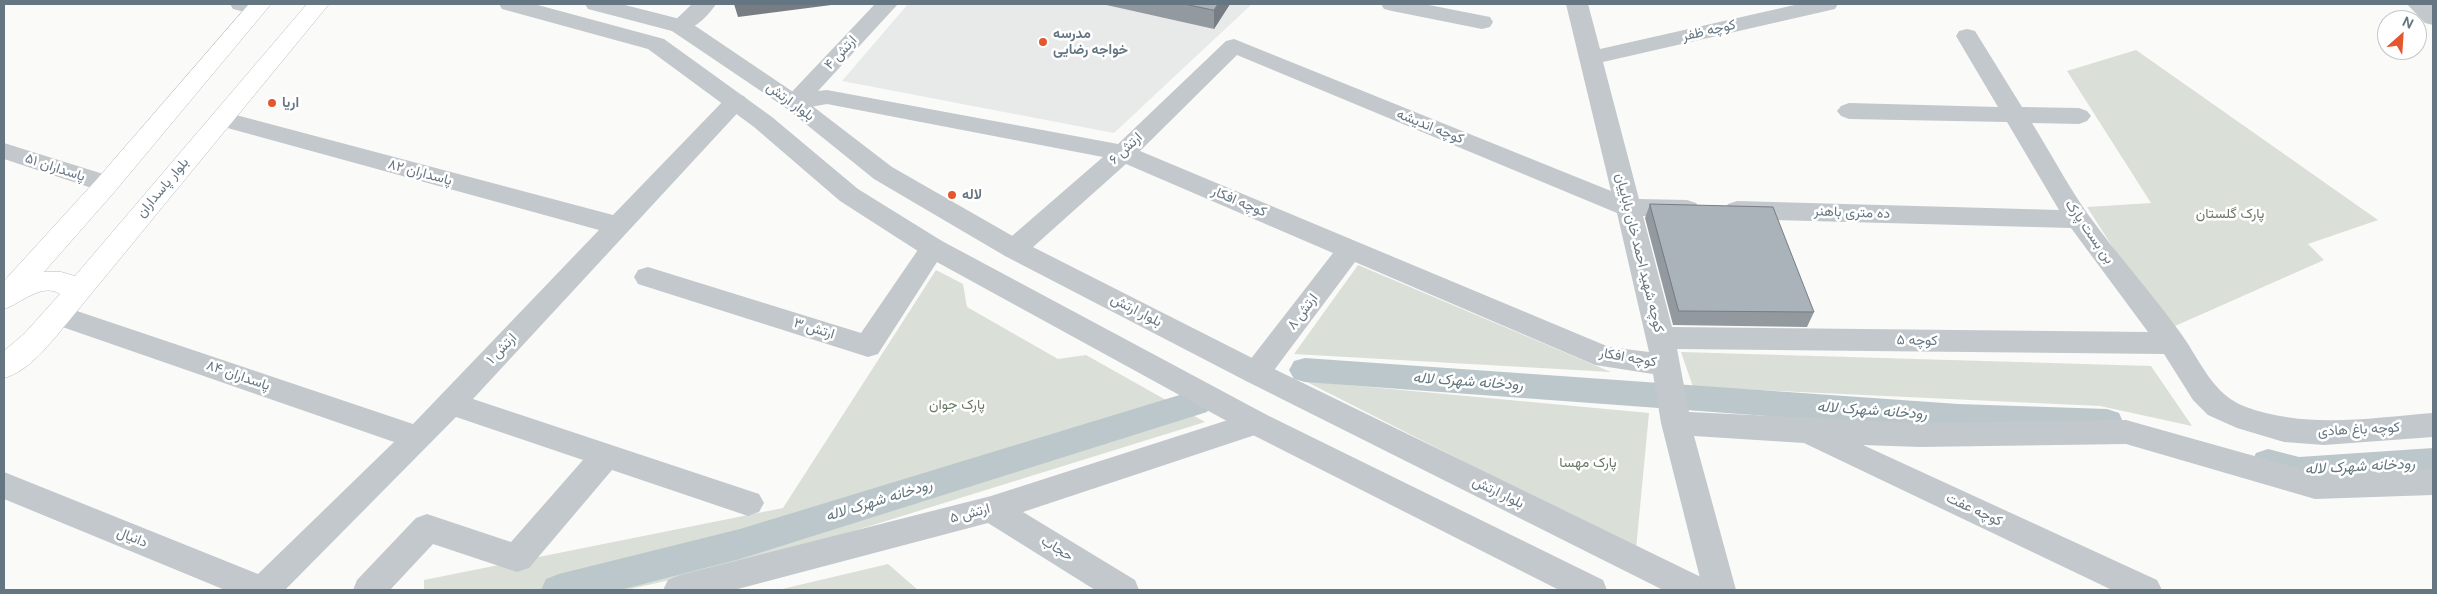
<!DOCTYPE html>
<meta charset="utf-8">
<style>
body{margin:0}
#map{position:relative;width:2437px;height:594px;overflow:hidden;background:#fafaf8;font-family:"DM Sans",sans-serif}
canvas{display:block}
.frame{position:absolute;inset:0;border:5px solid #657683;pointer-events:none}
.north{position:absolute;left:2377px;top:10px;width:50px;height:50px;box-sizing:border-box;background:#fff;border:1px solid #c1c8cd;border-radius:50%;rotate:26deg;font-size:14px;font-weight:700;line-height:20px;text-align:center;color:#657683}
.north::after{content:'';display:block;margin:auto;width:18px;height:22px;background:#e4572e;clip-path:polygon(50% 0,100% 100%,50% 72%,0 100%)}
</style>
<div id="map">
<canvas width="2437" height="594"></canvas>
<div class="frame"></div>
<div class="north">N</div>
</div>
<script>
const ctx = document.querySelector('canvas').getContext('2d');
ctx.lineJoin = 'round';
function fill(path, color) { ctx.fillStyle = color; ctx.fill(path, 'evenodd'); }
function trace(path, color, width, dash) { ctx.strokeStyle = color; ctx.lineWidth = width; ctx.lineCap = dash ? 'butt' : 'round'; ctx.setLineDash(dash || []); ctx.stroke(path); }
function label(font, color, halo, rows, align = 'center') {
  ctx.font = font + ' "DM Sans",Vazirmatn,sans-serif'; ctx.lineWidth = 5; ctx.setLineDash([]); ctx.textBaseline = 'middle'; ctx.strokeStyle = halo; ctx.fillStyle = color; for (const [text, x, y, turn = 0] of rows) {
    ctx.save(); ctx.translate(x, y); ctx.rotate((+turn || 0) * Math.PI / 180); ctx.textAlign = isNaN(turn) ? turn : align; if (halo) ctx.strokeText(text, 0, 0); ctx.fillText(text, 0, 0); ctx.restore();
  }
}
fill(new Path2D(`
 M 908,4 L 1252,4 L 1114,133 L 842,81 Z`), '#e8e9e9');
fill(new Path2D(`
 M 2136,50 L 2378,220 L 2308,244 L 2324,260 L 2166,330 L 2087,207 L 2151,203 L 2067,71 Z
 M 1358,265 L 1611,372 L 1294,354 Z
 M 936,270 L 963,284 L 967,307 L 1058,359 L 1086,355 L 1205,422 L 770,557 L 626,590 L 424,590 L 424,580 L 783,508 Z
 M 1681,352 L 2151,366 L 2192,426 L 2100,406 L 1693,387 Z
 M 1305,381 L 1649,413 L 1636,549 Z
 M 888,564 L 918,590 L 778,590 Z`), '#dadfd7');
fill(new Path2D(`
 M 1305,358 L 1958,404 L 2107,409 L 2119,413 L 2123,422 L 2119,431 L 2107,435 L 1958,430 L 1305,382 L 1294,379 L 1289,370 L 1294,361 Z
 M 1196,390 L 1207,394 L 1212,403 L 1207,412 L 740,559 L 620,590 L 541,590 L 546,579 L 559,574 L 740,529 Z
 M 2433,448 L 2433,476 L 2299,485 L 2256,473 L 2251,463 L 2256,453 L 2268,449 L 2299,457 Z`), '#bbc7cb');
const secondary = new Path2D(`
 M 249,4 L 271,4 L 116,190 L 44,272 L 61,272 L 75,276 L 307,4 L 329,4 L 68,322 C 51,342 30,371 4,378 L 4,351 L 24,334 L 60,294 C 42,282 20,304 4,309 L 4,281 L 98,178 Z`);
trace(secondary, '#b3babf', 1);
fill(new Path2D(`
 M 230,4 L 264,4 L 267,8 L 264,13 L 256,15 L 233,9 Z
 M 692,4 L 716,4 C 707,18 689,35 672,31 L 669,26 Z
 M 875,4 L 898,4 L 818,91 L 827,90 L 1118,144 L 1226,41 L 1234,39 L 1611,191 L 1566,4 L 1588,4 L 1600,49 L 1799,4 L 1838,4 L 1835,9 L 1603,62 L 1639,199 L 1687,200 L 1696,203 L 1700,209 L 1696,215 L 1687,218 L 1643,216 L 1672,327 L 2148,332 L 2071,228 L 1737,219 L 1728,216 L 1724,210 L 1728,204 L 1737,201 L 2059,210 L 2007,122 L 1849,119 L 1841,116 L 1837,111 L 1841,106 L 1849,103 L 1998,107 L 1956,36 L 1959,31 L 1967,29 L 1975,31 L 2022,107 L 2079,108 L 2087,111 L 2091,116 L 2087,121 L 2079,124 L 2032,123 C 2050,152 2067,184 2087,213 C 2117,255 2152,293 2182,335 C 2201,362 2213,395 2246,407 C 2306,429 2370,418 2433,413 L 2433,437 L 2324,445 L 2284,442 L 2237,428 L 2208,415 L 2193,400 L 2164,354 L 1677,349 L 1689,412 L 1920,423 L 2126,420 L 2315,473 L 2433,469 L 2433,495 L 2315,499 L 2126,444 L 1920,447 L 1863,445 L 2157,580 L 2162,590 L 2112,590 L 1804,443 L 1694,436 L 1736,590 L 1703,590 L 1661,423 L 1653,374 L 1595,365 L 1355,262 L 1266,381 L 1256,384 L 1246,381 L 1242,373 L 1246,365 L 1333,253 L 1126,164 L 1023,256 L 1014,258 L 1005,256 L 1001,249 L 1005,242 L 1103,157 L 827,104 L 794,110 L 786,108 L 782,103 L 786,98 ZM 1237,55 L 1617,213 L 1649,352 L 1609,347 L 1140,151 Z
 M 1381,4 L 1424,4 L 1490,17 L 1493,22 L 1490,27 L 1482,29 L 1392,11 L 1384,9 Z
 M 2407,4 L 2430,4 L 2433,6 L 2433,25 L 2425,23 Z
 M 736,94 L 744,96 L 748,101 L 744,106 L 473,399 L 759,494 L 764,503 L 759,512 L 748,516 L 612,470 L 529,568 L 517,572 L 433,544 L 390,590 L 353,590 L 357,580 L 416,518 L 427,514 L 511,542 L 583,460 L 456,417 L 285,590 L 225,590 L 4,499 L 4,472 L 258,574 L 394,442 L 48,322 L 44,315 L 48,308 L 58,305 L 68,308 L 413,424 L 599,230 L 213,124 L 209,119 L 213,114 L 221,111 L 613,215 L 728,96 Z
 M 4,143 L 116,178 L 120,184 L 116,190 L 107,193 L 4,159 Z
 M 933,239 L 942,241 L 946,248 L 878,354 L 868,357 L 638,284 L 634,277 L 638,270 L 648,267 L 861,333 L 924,241 Z
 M 1256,411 L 1267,415 L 1271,423 L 1267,431 L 1023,512 L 1135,580 L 1139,590 L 1095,590 L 988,523 L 734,590 L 663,590 L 668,580 L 680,575 L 991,496 Z`), '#c3c8cc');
fill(new Path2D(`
 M 499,4 L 534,4 L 664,39 L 772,117 L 858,189 L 942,241 L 1267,415 L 1603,580 L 1607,590 L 1559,590 L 1245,431 L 924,255 L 840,201 L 754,127 L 648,49 L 502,9 Z
 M 585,4 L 621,4 L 688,21 L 802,98 L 892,167 L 1023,242 L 1266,365 L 1707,580 L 1711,590 L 1663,590 L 1246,381 L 1005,256 L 874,179 L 786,108 L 672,31 L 588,9 Z`), '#c3c8cc');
fill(secondary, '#fff');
fill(new Path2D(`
 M 1102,4 L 1230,4 L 1214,29 Z
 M 1650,204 L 1814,312 L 1807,327 L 1673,325 L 1645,218 Z`), '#929a9f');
fill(new Path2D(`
 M 734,4 L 839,4 L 738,17 Z
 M 1218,4 L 1230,4 L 1214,29 L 1214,10 Z`), '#777d82');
const building = new Path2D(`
 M 1185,4 L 1218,4 L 1214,10 Z
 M 1650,204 L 1773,207 L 1814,312 L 1679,311 Z`);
fill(building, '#aab3b9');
trace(building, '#777d82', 1);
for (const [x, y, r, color] of [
 [1043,42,5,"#e4572e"],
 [272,103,5,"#e4572e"],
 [952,195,5,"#e4572e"]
]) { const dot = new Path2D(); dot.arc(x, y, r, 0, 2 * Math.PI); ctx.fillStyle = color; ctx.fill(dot); trace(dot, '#fff', 2); }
label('14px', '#657683', '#fff', [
 ["کوچه ظفر",1709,31,-13],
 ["ارتش ۴",841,53,-47],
 ["بلوار ارتش",790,102,36],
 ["کوچه اندیشه",1430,127,22],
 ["ارتش ۶",1126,149,-43],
 ["پاسداران ۵۱",55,168,18],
 ["پاسداران ۸۲",420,173,15],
 ["بلوار پاسداران",163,188,-50],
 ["کوچه افکار",1239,202,23],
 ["ده متری باهنر",1852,213,2],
 ["بن بست پارک",2089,232,55],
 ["کوچه شهید احمد خان باباییان",1639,253,76],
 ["بلوار ارتش",1136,311,27],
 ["ارتش ۸",1303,312,-53],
 ["ارتش ۳",814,329,17],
 ["کوچه ۵",1917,341,1],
 ["ارتش ۱",502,349,-46],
 ["کوچه افکار",1628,358,10],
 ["پاسداران ۸۴",238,376,19],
 ["کوچه باغ هادی",2359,430,-3],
 ["بلوار ارتش",1498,493,26],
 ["کوچه عفت",1974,510,25],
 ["ارتش ۵",970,514,-15],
 ["دانیال",132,538,22],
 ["حجاب",1057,549,32]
]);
label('bold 14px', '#657683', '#fff', [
 ["مدرسه",1053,34],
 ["خواجه رضایی",1053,50],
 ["اریا",282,103],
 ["لاله",962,195]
], 'left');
label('14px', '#687a64', '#fff', [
 ["پارک گلستان",2230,214],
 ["پارک جوان",957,405],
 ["پارک مهسا",1588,463]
]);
label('italic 15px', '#60757c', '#fff', [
 ["رودخانه شهرک لاله",1468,382,4],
 ["رودخانه شهرک لاله",1872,411,4],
 ["رودخانه شهرک لاله",2360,467,-3],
 ["رودخانه شهرک لاله",879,501,-17]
]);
</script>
